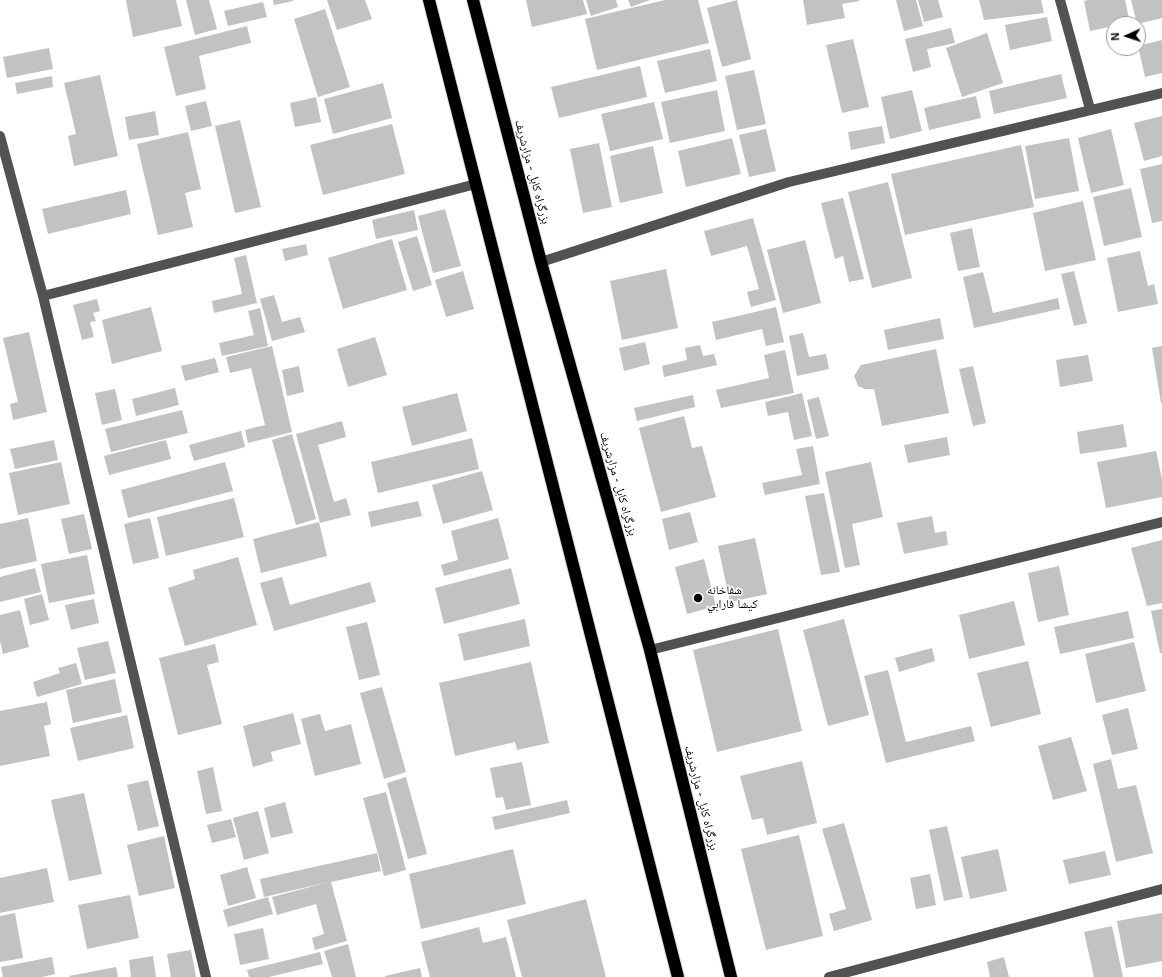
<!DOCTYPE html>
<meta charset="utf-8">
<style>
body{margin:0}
#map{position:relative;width:1162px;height:977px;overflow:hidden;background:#fff;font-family:Arial,sans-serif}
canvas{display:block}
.north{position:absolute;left:1106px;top:16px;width:40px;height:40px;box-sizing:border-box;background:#fff;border:1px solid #999;border-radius:50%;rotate:267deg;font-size:11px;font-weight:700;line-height:16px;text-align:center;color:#000}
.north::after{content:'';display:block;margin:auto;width:14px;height:18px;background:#000;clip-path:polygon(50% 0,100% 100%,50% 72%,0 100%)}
</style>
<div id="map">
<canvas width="1162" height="977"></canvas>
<div class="north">N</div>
</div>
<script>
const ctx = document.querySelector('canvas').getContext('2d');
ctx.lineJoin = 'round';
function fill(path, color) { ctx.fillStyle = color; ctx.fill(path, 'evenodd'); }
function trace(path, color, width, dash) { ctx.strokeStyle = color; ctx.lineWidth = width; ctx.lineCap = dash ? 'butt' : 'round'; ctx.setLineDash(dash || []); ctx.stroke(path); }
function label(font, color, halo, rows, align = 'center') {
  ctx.font = font + ' Arial,"Noto Naskh Arabic",sans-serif'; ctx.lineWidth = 3; ctx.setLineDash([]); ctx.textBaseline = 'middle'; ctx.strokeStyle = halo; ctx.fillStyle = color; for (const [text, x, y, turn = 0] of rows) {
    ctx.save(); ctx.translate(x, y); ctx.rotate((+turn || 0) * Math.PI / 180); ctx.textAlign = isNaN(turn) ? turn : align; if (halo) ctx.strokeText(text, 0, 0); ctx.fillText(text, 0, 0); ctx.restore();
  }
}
fill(new Path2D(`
 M 126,0 L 176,0 L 182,26 L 133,37 Z
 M 186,0 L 209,0 L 217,29 L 195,35 Z
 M 273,0 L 293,0 L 293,1 L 274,5 Z
 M 327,0 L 365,0 L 372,19 L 337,30 Z
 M 526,0 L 583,0 L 587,14 L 532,27 Z
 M 586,0 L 616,0 L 618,7 L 591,16 Z
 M 628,0 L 650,0 L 631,7 Z
 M 665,0 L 698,0 L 709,43 L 597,70 L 585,19 Z
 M 737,0 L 751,59 L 722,67 L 707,8 Z
 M 803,0 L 859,0 L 859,1 L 842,4 L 845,18 L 807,25 Z
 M 896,0 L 916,0 L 923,26 L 904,31 Z
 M 918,0 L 938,0 L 943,17 L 924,22 Z
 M 979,0 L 1041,0 L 1044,13 L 984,20 Z
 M 1088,0 L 1125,0 L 1130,23 L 1114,24 L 1114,26 L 1090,31 L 1084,1 Z
 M 1131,0 L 1162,0 L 1162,18 L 1137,24 Z
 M 263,2 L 267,17 L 228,26 L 224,11 Z
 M 325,9 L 350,87 L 318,97 L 294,19 Z
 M 1047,17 L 1052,41 L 1010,50 L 1005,25 Z
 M 247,26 L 251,43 L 199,56 L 206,89 L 176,96 L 164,47 Z
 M 951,28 L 955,43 L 927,49 L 931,67 L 913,72 L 905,39 Z
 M 987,33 L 1003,83 L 962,97 L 946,48 Z
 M 853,39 L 869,107 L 842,113 L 826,45 Z
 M 1162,40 L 1162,73 L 1145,77 L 1138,46 Z
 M 49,48 L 53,69 L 7,78 L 3,57 Z
 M 710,49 L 717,81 L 665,93 L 657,61 Z
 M 640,66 L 647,97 L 559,118 L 551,87 Z
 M 754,70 L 766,124 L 737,130 L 725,76 Z
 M 1061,74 L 1067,98 L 994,114 L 989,91 Z
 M 100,75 L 118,156 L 74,166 L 68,136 L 76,134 L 64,83 Z
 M 52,76 L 53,87 L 17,94 L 15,83 Z
 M 383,83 L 392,118 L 333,134 L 324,99 Z
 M 717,90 L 725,131 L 670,143 L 661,102 Z
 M 912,90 L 922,131 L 890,139 L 881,97 Z
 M 976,96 L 981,118 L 929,130 L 924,108 Z
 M 316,97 L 321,122 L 295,127 L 290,103 Z
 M 206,101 L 212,126 L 191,131 L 185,106 Z
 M 654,102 L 663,139 L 610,151 L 601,114 Z
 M 155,111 L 159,135 L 129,140 L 125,117 Z
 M 1162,116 L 1162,156 L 1144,161 L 1134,123 Z
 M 240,120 L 261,207 L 235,213 L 215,126 Z
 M 392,124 L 405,174 L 323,195 L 310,145 Z
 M 882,126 L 885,143 L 851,150 L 848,132 Z
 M 766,129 L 776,171 L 749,177 L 739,135 Z
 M 1111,129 L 1124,185 L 1091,193 L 1078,138 Z
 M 188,132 L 201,189 L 185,193 L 193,227 L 158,235 L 137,144 Z
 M 732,138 L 741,174 L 686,187 L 678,151 Z
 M 1069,138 L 1079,191 L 1035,199 L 1025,146 Z
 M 599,143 L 612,207 L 583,213 L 570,149 Z
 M 1021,145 L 1034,207 L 905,235 L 891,174 Z
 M 653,146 L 663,193 L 620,203 L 610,156 Z
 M 1162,164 L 1162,221 L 1152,223 L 1140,169 Z
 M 888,182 L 912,278 L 872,288 L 848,192 Z
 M 1131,188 L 1142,237 L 1104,246 L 1093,197 Z
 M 126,190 L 131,214 L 48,234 L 42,209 Z
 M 843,198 L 864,279 L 849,282 L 843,256 L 835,259 L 821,203 Z
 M 1083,201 L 1096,260 L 1045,271 L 1033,213 Z
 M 445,209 L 461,266 L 433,273 L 418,216 Z
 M 414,210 L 418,230 L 376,239 L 372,220 Z
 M 753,218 L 776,300 L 751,307 L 747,292 L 759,289 L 747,246 L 711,256 L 704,231 Z
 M 972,228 L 980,267 L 958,271 L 950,233 Z
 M 417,236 L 432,285 L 413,291 L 398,242 Z
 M 392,239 L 407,290 L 343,309 L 328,258 Z
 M 805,240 L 821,303 L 783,313 L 767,250 Z
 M 306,244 L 308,255 L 285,261 L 282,249 Z
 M 1140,251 L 1148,286 L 1154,284 L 1158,304 L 1118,312 L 1107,258 Z
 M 246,255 L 257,303 L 214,313 L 212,301 L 242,294 L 234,258 Z
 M 666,269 L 678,328 L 622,340 L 610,281 Z
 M 463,271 L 474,309 L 446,317 L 435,280 Z
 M 1074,271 L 1087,323 L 1074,326 L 1061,274 Z
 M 983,272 L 993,313 L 1058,298 L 1060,309 L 974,328 L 963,277 Z
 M 274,295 L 282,322 L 300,317 L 305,332 L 272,341 L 260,299 Z
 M 97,299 L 100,311 L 93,313 L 96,321 L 90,322 L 94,337 L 82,340 L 73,305 Z
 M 151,307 L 162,351 L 112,364 L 102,320 Z
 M 776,307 L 784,342 L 766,346 L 762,329 L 716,340 L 712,322 Z
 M 260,308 L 268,346 L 222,356 L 219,343 L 254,335 L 248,311 Z
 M 940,318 L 944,339 L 888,350 L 884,330 Z
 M 29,332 L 47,412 L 13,420 L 10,404 L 18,402 L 3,338 Z
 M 803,333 L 809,357 L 826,354 L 829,369 L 797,376 L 789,336 Z
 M 375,337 L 387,375 L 348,387 L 337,349 Z
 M 645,342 L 650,364 L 624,371 L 619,348 Z
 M 700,345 L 703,356 L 714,354 L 717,365 L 664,377 L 662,366 L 687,360 L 685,348 Z
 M 272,346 L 292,432 L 248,443 L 245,430 L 265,425 L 251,368 L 230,373 L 226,357 Z
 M 1162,346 L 1162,403 L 1161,403 L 1152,348 Z
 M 936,349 L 949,413 L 882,426 L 874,389 L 865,389 L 858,386 L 854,376 L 861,365 Z
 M 785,350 L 794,393 L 721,408 L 716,390 L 769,378 L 764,355 Z
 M 1088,355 L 1093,381 L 1060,387 L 1056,360 Z
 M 215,358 L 219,372 L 185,381 L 181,366 Z
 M 299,366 L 304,392 L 287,396 L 282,370 Z
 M 973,366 L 986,423 L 973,426 L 959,369 Z
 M 175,388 L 179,405 L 136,416 L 132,399 Z
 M 115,389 L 122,420 L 102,425 L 95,393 Z
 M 457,393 L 467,431 L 412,446 L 402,407 Z
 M 802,393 L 812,436 L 794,440 L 788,412 L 768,416 L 765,402 Z
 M 693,395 L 695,407 L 637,421 L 634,408 Z
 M 819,397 L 829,436 L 816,439 L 807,400 Z
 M 182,410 L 188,433 L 111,452 L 105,429 Z
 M 684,416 L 692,448 L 702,446 L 716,497 L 661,512 L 639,428 Z
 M 342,421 L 346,437 L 318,445 L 334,502 L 346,498 L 351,515 L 320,523 L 296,434 Z
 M 1123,424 L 1127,447 L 1080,454 L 1077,432 Z
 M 241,431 L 245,447 L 194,461 L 189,445 Z
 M 292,434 L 316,519 L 296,525 L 272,440 Z
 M 947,437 L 950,455 L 908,463 L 904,445 Z
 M 472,438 L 479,469 L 378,493 L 371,462 Z
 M 54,440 L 58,460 L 15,469 L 10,449 Z
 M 166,440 L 171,459 L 109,475 L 104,456 Z
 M 813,446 L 820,484 L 765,495 L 762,483 L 802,475 L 796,449 Z
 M 1156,451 L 1162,479 L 1162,497 L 1106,508 L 1097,462 Z
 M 61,462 L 70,504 L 18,515 L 9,473 Z
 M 225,462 L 233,491 L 128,518 L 121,490 Z
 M 871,462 L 883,517 L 852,524 L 860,565 L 845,568 L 825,472 Z
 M 482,471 L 493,510 L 443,524 L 432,485 Z
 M 824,493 L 840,572 L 821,575 L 805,496 Z
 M 234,498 L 244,537 L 166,556 L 157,517 Z
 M 418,501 L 422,516 L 371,527 L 368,512 Z
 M 690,512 L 698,542 L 669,550 L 662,519 Z
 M 84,514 L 92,549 L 69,554 L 61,519 Z
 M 932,516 L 935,533 L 946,531 L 948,545 L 904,554 L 897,523 Z
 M 28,518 L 37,561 L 0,569 L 0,524 Z
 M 150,518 L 159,558 L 133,564 L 124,524 Z
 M 498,518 L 509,559 L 444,576 L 441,565 L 458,560 L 451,531 Z
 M 319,522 L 327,556 L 261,573 L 253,539 Z
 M 755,538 L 767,594 L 730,602 L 718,546 Z
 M 1162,540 L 1162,603 L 1147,606 L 1131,548 Z
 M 87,555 L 95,594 L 49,603 L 41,564 Z
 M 238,557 L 257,625 L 185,646 L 168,588 L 195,579 L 193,570 Z
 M 704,559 L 716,606 L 687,614 L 675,567 Z
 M 1059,566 L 1069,615 L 1038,622 L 1028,573 Z
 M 35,568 L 41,592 L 0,602 L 0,577 Z
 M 511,568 L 520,604 L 444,624 L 435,588 Z
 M 282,577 L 290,605 L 370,582 L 376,602 L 274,631 L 260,583 Z
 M 42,594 L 49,620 L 30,625 L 24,599 Z
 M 94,599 L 99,623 L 71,630 L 65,605 Z
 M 1014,601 L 1025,645 L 969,659 L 959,615 Z
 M 1162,609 L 1162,653 L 1160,653 L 1151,611 Z
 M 20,610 L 29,647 L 3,654 L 0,641 L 0,615 Z
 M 1128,611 L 1134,638 L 1060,654 L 1054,627 Z
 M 525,619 L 530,646 L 464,661 L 458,634 Z
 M 844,619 L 869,715 L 828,726 L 803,630 Z
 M 367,622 L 380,675 L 359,680 L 346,627 Z
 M 778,629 L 802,731 L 717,752 L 693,650 Z
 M 108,641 L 116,673 L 85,680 L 77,648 Z
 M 1134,642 L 1146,691 L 1096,703 L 1085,654 Z
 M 215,644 L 219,662 L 207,665 L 222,724 L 178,735 L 159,658 Z
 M 932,648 L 935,661 L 899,672 L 895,658 Z
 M 1028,661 L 1041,714 L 991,727 L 977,673 Z
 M 531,662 L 549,743 L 517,750 L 515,742 L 455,756 L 439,683 Z
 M 76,663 L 82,684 L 37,697 L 33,682 L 60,673 L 58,668 Z
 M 888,670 L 906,742 L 971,726 L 975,741 L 886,763 L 864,676 Z
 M 115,679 L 122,712 L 73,723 L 66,690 Z
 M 382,687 L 406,772 L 384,779 L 360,693 Z
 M 47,702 L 51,724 L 44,726 L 50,756 L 0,766 L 0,711 Z
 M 1128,708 L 1138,749 L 1112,755 L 1102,715 Z
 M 293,713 L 301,744 L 271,752 L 273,761 L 253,767 L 243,726 Z
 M 320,714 L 325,731 L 351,724 L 361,764 L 315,776 L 301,719 Z
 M 127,715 L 134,748 L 78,761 L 70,728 Z
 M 1071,737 L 1087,791 L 1053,800 L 1038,746 Z
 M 1111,759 L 1118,789 L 1136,785 L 1153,853 L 1116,862 L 1093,764 Z
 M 802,761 L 817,823 L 767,835 L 763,818 L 752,820 L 740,776 Z
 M 522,762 L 531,805 L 506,810 L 503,797 L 496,798 L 490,768 Z
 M 213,767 L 222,811 L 206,814 L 197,771 Z
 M 406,777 L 427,854 L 408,859 L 387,783 Z
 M 148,780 L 159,826 L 138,831 L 127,785 Z
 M 386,792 L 406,870 L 384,876 L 363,798 Z
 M 84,793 L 102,874 L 69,881 L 51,800 Z
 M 567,800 L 570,813 L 495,830 L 492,817 Z
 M 285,802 L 293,833 L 271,838 L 264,808 Z
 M 258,811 L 269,853 L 244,860 L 233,818 Z
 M 231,819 L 236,837 L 212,843 L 207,825 Z
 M 844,823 L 872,920 L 834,931 L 829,914 L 846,909 L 822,829 Z
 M 947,826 L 963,897 L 944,901 L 929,830 Z
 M 799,835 L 823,936 L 766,950 L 741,849 Z
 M 164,836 L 175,888 L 139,896 L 127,845 Z
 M 513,849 L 526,904 L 421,929 L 409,874 Z
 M 998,849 L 1007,891 L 970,899 L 961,857 Z
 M 1105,851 L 1111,875 L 1069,884 L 1063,860 Z
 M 377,853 L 381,871 L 331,882 L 347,941 L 315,950 L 312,938 L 324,934 L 316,904 L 277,915 L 272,897 L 329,882 L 264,897 L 260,879 Z
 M 247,867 L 256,898 L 228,906 L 220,875 Z
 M 47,868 L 54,902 L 0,913 L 0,878 Z
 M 930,874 L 936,905 L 916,909 L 910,878 Z
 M 130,895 L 139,938 L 87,949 L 78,905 Z
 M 268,897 L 273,914 L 228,927 L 223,910 Z
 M 586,899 L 606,977 L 522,977 L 507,920 Z
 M 15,913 L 23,958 L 0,962 L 0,916 Z
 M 1162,913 L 1162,961 L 1126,968 L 1117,921 Z
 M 1112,926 L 1123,977 L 1094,977 L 1084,932 Z
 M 479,927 L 483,943 L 506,937 L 516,977 L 430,977 L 421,942 Z
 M 263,928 L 269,959 L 240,965 L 234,934 Z
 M 348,944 L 356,977 L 332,977 L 324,951 Z
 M 191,950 L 196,977 L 171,977 L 167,954 Z
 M 320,952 L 323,964 L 269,977 L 249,977 L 247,970 Z
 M 153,956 L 156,977 L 131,977 L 129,960 Z
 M 52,957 L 55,974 L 42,977 L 3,977 L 1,967 Z
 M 1004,957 L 1009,977 L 990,977 L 987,962 Z
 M 116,967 L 118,977 L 70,977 L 69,976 Z
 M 420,968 L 422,977 L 385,977 L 385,976 Z`), '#c2c2c2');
const highway = new Path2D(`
 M 429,0 L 678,977
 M 473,0 L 541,262 L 650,650 L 731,977`);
trace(highway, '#dbdbdb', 14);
trace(new Path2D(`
 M 1060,0 L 1090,109
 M 0,136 L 43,296 L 206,977
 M 541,262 L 789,182 L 1162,93
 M 43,296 L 476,184
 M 650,650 L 1162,522
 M 829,977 L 1162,889`), '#525252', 10);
trace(highway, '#000', 12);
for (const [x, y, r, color] of [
 [698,598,5,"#000"]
]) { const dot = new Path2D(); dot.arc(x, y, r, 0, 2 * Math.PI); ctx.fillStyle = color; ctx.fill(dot); trace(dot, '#fff', 1.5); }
label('12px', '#000', '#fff', [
 ["بزرگراه کابل - مزارشریف",532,172,75],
 ["بزرگراه کابل - مزارشریف",618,484,74],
 ["بزرگراه کابل - مزارشریف",701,798,76]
]);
label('12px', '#000', '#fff', [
 ["شفاخانه",707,591],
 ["كيشا فارابي",707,605]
], 'left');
</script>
